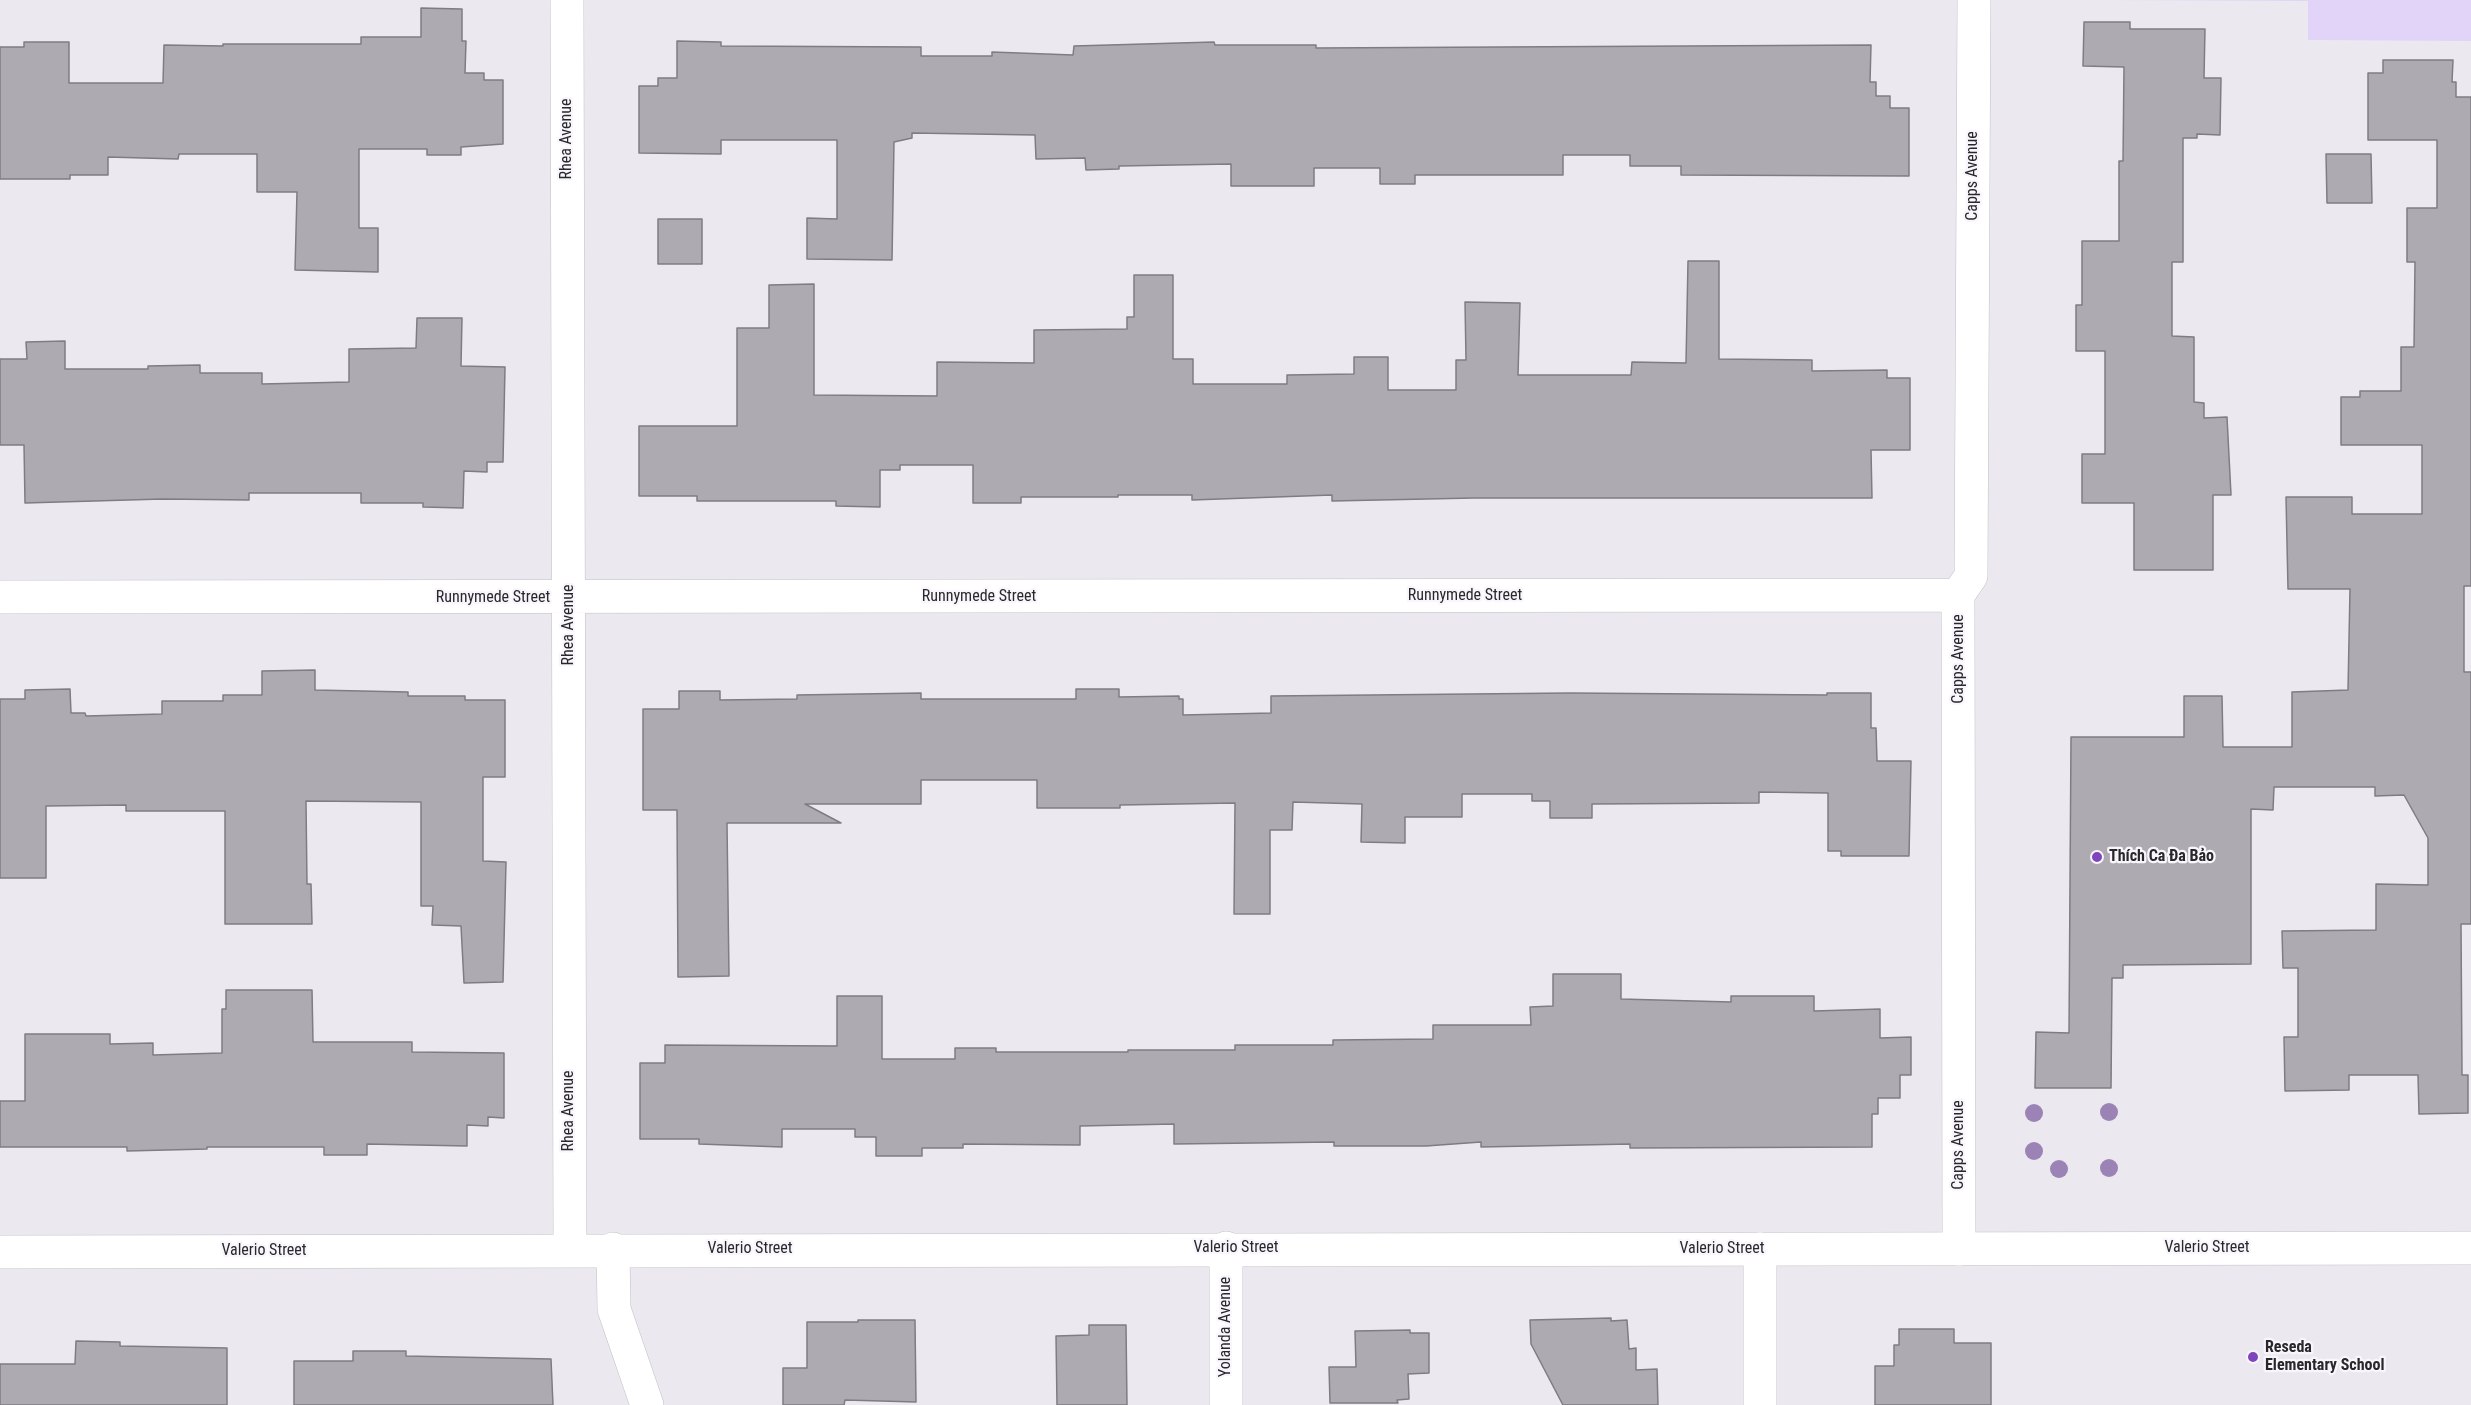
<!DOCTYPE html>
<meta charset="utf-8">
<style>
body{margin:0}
canvas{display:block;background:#ebe9ef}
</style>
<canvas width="2471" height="1405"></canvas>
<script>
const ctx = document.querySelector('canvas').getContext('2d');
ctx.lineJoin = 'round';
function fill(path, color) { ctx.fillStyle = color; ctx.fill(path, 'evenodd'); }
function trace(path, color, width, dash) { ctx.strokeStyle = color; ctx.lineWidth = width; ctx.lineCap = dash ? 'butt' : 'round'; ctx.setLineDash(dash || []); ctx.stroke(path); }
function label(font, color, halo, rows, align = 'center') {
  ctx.font = font + ' "Roboto Condensed",sans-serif'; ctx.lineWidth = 4.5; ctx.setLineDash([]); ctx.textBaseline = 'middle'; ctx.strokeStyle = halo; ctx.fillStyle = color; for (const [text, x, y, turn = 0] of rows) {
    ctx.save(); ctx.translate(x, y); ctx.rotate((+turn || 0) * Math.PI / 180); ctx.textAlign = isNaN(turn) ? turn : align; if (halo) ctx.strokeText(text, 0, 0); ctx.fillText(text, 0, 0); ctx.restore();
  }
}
fill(new Path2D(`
 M 2101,0 L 2471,0 L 2471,41 L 2308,40 L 2308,1 Z`), '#e2d3f9');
const building = new Path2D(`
 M 421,8 L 462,9 L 462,41 L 466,41 L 465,73 L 484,73 L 484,80 L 503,80 L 503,144 L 461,147 L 461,155 L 427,155 L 427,149 L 359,149 L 359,228 L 378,228 L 378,272 L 295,270 L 297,192 L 257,192 L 257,154 L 179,154 L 178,159 L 108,157 L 108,175 L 70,175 L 70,179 L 0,179 L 0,47 L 24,47 L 24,42 L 69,42 L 69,83 L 163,83 L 164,45 L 223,46 L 223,44 L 361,44 L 361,37 L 421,37 Z
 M 2084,22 L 2130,22 L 2130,29 L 2205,29 L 2204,78 L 2221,78 L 2220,135 L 2197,134 L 2197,138 L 2183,138 L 2183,262 L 2172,262 L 2172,336 L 2194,337 L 2194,402 L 2204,403 L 2204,418 L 2227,417 L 2231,495 L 2213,495 L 2213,570 L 2134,570 L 2134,503 L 2082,503 L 2082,454 L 2105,454 L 2105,351 L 2076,351 L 2076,305 L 2082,305 L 2082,241 L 2119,241 L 2119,161 L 2123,161 L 2124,67 L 2083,66 Z
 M 677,41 L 721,42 L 721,46 L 921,47 L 921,56 L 992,56 L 992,52 L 1073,55 L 1074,46 L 1214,42 L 1215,45 L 1316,45 L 1316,48 L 1871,45 L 1870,82 L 1876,82 L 1876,96 L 1890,96 L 1890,108 L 1909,108 L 1909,176 L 1681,175 L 1681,166 L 1630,166 L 1630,155 L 1563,155 L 1563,175 L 1415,175 L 1415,184 L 1380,184 L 1380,168 L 1314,168 L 1314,186 L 1231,186 L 1231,164 L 1119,166 L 1119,169 L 1086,170 L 1085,158 L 1036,159 L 1035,135 L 912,133 L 912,138 L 894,142 L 892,260 L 807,259 L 807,218 L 837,219 L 837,140 L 721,140 L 721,154 L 639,153 L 639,86 L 658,86 L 658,78 L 677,78 Z
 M 2383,60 L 2453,60 L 2452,82 L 2456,82 L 2456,97 L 2471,97 L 2471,586 L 2464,586 L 2464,672 L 2471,672 L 2471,924 L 2461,924 L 2462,1075 L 2468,1075 L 2468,1113 L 2419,1114 L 2418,1075 L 2349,1075 L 2349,1090 L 2285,1091 L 2284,1037 L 2298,1037 L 2298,968 L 2283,968 L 2282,931 L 2376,930 L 2376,884 L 2428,885 L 2428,838 L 2404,795 L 2375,796 L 2375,787 L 2274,787 L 2273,810 L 2251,809 L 2251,964 L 2123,965 L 2123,978 L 2112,978 L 2111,1088 L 2035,1088 L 2036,1032 L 2069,1033 L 2071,737 L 2184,737 L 2184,696 L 2222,696 L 2223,747 L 2292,747 L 2292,692 L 2348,690 L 2350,589 L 2288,589 L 2286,497 L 2352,497 L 2352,514 L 2422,514 L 2422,445 L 2341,445 L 2341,397 L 2360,397 L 2360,391 L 2401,391 L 2401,347 L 2414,347 L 2415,262 L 2407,262 L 2407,208 L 2437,208 L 2437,140 L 2368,140 L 2368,73 L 2383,73 Z
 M 2326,154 L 2371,154 L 2372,203 L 2327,203 Z
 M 658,219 L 702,219 L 702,264 L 658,264 Z
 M 1688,261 L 1719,261 L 1719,359 L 1812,360 L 1812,371 L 1887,370 L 1887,378 L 1910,378 L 1910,450 L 1871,450 L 1872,498 L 1474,498 L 1332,501 L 1332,495 L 1192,500 L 1192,495 L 1118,495 L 1118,497 L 1021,497 L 1021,503 L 973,503 L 973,465 L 900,465 L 900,470 L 880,470 L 880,507 L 836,506 L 836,501 L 697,501 L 697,496 L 639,496 L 639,426 L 737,426 L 737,328 L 769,328 L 769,285 L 814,284 L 814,395 L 937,396 L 937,362 L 1034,363 L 1034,330 L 1127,329 L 1127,317 L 1134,317 L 1134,275 L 1173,275 L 1173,359 L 1193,359 L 1193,384 L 1287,384 L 1287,375 L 1354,374 L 1354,357 L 1388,357 L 1388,390 L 1456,390 L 1456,360 L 1466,360 L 1465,302 L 1520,303 L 1518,375 L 1631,375 L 1632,362 L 1686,363 Z
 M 417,318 L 462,318 L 461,366 L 505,367 L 503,462 L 487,462 L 487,472 L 464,471 L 463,508 L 423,507 L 423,503 L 361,503 L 361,493 L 249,493 L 249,500 L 163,499 L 25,503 L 24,445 L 0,445 L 0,359 L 27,359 L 26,342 L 65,341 L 65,369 L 148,369 L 148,366 L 200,365 L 200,373 L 262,373 L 262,384 L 349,382 L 349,349 L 416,348 Z
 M 315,670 L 315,690 L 408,692 L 408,696 L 465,696 L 465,700 L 505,700 L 505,777 L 483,777 L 483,861 L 506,862 L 503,982 L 464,983 L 461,926 L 432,925 L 433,906 L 421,906 L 421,802 L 306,801 L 307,884 L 311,884 L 312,924 L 225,924 L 225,811 L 126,811 L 126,805 L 46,806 L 46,878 L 0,878 L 0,699 L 25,699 L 25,690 L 70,689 L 71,713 L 85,713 L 86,716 L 162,714 L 162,701 L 223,701 L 223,695 L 262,695 L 262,671 Z
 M 1076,689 L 1119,689 L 1119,697 L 1179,696 L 1179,699 L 1183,699 L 1183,715 L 1271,713 L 1271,696 L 1570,693 L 1827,695 L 1827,693 L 1871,693 L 1871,728 L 1876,728 L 1877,761 L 1911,761 L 1909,856 L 1841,856 L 1841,851 L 1828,851 L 1828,793 L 1759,792 L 1759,803 L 1592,804 L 1592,818 L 1550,818 L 1550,801 L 1532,801 L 1532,794 L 1462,794 L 1462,817 L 1405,817 L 1405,843 L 1361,842 L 1362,804 L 1293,802 L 1292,830 L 1270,830 L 1270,914 L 1234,914 L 1235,803 L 1120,805 L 1120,808 L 1037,808 L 1037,780 L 921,780 L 921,804 L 805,804 L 841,823 L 727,823 L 729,976 L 678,977 L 677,810 L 643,810 L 643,709 L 679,709 L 679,691 L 720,691 L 720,700 L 797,699 L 797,695 L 921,693 L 921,699 L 1076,699 Z
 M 1553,974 L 1621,974 L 1621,999 L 1731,1002 L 1731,996 L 1814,996 L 1814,1011 L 1880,1009 L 1880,1038 L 1911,1037 L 1911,1075 L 1900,1075 L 1900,1098 L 1878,1098 L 1878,1114 L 1872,1114 L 1872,1147 L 1630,1148 L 1630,1144 L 1481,1147 L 1481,1142 L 1426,1146 L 1334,1146 L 1334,1142 L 1174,1144 L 1174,1124 L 1080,1126 L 1080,1145 L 963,1144 L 963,1148 L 922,1148 L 922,1156 L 876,1156 L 876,1137 L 855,1137 L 855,1129 L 782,1129 L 782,1147 L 699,1144 L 699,1139 L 640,1139 L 640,1063 L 665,1063 L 665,1045 L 837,1046 L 837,996 L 882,996 L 882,1059 L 955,1059 L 955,1048 L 996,1048 L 996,1052 L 1128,1052 L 1128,1050 L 1235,1050 L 1235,1045 L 1333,1045 L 1333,1040 L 1433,1039 L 1433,1025 L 1531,1025 L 1530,1007 L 1553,1006 Z
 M 226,990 L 312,990 L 313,1042 L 412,1042 L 412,1052 L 504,1053 L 504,1118 L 488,1117 L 488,1126 L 467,1125 L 467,1146 L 367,1144 L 367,1155 L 324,1155 L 324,1147 L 207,1147 L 207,1149 L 127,1151 L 127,1147 L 0,1147 L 0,1101 L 25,1101 L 25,1034 L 110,1034 L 110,1044 L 153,1043 L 153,1055 L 222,1053 L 222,1009 L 226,1009 Z
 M 1611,1318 L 1611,1321 L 1627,1320 L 1629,1349 L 1636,1348 L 1636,1370 L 1657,1369 L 1658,1405 L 1563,1405 L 1531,1344 L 1530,1320 Z
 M 858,1320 L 915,1320 L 916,1402 L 845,1400 L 844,1405 L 783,1405 L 783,1368 L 807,1368 L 807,1322 L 858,1322 Z
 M 1089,1325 L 1126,1325 L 1127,1405 L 1057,1405 L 1056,1336 L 1089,1335 Z
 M 1899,1329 L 1954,1329 L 1954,1343 L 1991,1343 L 1991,1405 L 1875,1405 L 1875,1366 L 1894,1366 L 1894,1345 L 1899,1345 Z
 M 1410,1330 L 1410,1333 L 1429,1333 L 1429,1373 L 1408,1374 L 1409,1399 L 1397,1400 L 1398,1403 L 1330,1403 L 1329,1367 L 1356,1367 L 1355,1331 Z
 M 76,1341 L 120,1342 L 120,1346 L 227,1348 L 227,1405 L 0,1405 L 0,1364 L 75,1364 Z
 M 353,1351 L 406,1351 L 406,1356 L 551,1359 L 553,1405 L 294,1405 L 294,1361 L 353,1361 Z`);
fill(building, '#adabb1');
trace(building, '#7f7d82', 1.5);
const minor = new Path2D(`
 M 567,0 L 570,1249
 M 0,597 L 1958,595
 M 1226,1248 L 1226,1405
 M 613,1249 L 614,1309 L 647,1405
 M 1760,1249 L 1760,1405
 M 1959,1249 L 1958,595 L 1971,576 L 1974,0`);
const tertiary = new Path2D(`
 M 0,1252 L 2471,1248`);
trace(minor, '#c1bfc5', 34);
trace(tertiary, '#c1bfc5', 34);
trace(minor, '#fff', 33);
trace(tertiary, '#fff', 33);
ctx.fillStyle = '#9b84b5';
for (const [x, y] of [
 [2109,1112],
 [2034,1113],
 [2034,1151],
 [2109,1168],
 [2059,1169]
]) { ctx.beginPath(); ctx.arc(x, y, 9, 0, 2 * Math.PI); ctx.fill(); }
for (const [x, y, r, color] of [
 [2097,857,6,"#7f45bb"],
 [2253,1357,6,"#7f45bb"]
]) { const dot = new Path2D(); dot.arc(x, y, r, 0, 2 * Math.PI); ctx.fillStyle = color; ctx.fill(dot); trace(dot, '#f8f6fc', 2); }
label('16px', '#282729', '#f8f6fc', [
 ["Rhea Avenue",567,139,-90],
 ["Capps Avenue",1973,176,-90],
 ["Runnymede Street",1465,596],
 ["Runnymede Street",979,597],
 ["Runnymede Street",493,598],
 ["Rhea Avenue",569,625,-90],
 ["Capps Avenue",1959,659,-90],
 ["Rhea Avenue",569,1111,-90],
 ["Capps Avenue",1959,1145,-90],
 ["Valerio Street",1236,1248],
 ["Valerio Street",2207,1248],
 ["Valerio Street",750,1249],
 ["Valerio Street",1722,1249],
 ["Valerio Street",264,1251],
 ["Yolanda Avenue",1226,1327,-90]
]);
label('bold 16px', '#282729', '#f8f6fc', [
 ["Thích Ca Đa Bảo",2109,857],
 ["Reseda",2265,1348],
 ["Elementary School",2265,1366]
], 'left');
</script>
